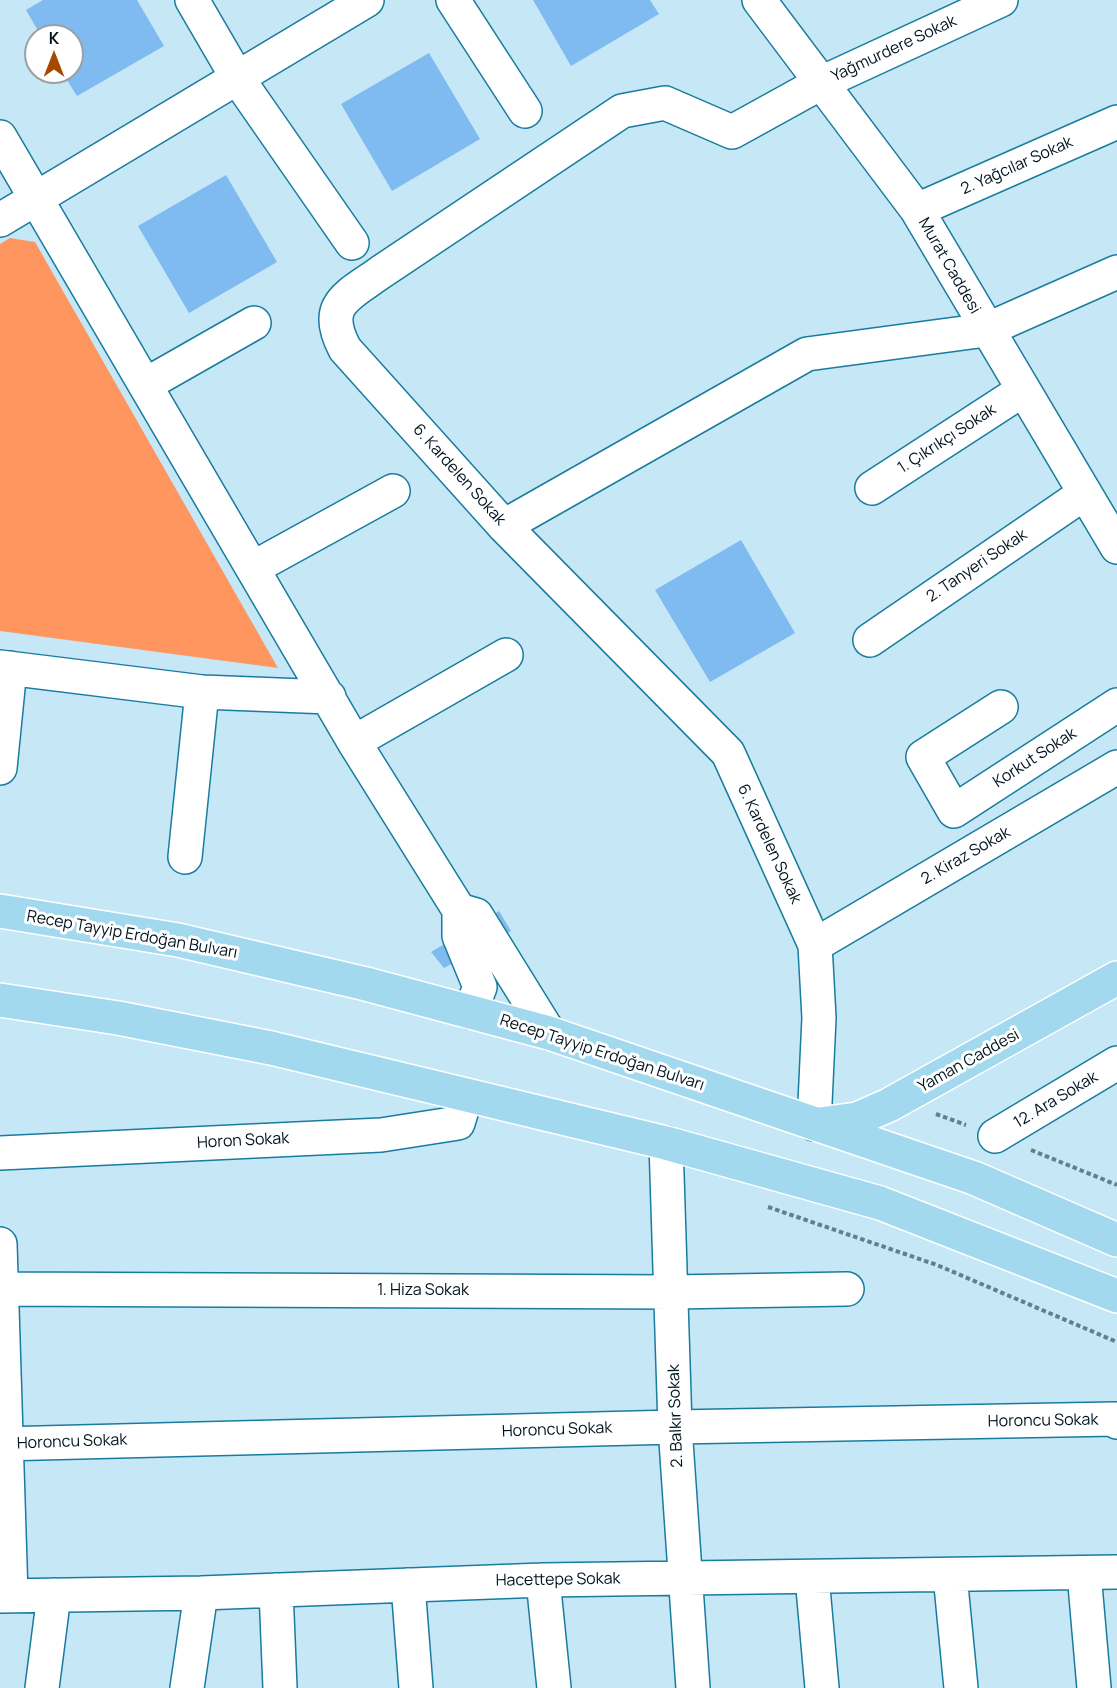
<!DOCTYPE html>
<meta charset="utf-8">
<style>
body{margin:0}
#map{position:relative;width:1117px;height:1688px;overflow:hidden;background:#c6e7f6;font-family:Manrope,sans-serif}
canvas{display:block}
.north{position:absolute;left:24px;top:24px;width:60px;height:60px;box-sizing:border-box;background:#fff;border:2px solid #99a1a5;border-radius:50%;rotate:0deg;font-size:16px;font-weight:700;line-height:24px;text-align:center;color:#00131d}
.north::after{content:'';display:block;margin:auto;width:21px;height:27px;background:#a84800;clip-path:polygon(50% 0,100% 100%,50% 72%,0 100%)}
</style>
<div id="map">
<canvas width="1117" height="1688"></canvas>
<div class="north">K</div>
</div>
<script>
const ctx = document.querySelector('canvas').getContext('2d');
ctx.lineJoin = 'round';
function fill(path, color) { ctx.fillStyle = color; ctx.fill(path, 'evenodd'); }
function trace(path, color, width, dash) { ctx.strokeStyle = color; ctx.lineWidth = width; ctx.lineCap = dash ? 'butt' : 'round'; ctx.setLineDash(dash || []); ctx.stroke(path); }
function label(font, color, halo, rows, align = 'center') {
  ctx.font = font + ' Manrope,sans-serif'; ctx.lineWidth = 6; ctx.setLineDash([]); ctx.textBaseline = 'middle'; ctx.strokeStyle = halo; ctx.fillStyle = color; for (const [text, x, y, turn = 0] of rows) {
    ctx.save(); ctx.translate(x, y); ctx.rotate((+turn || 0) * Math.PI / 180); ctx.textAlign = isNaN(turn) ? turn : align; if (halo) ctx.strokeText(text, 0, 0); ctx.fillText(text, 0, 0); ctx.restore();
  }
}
fill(new Path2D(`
 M 10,238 L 35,242 L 278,668 L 0,631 L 0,244 Z`), '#ff965f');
fill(new Path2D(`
 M 43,0 L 137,0 L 164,46 L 77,96 L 62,72 L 72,72 L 72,36 L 41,36 L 26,10 Z
 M 533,0 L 650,0 L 659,14 L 571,66 Z
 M 429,53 L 480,139 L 392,191 L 341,104 Z
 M 226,175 L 277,262 L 189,313 L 138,226 Z
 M 741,540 L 795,633 L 710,682 L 655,590 Z
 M 499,911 L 511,931 L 444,968 L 431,952 Z`), '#7fbaf0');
const minor = new Path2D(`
 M 192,0 L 238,79 L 352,243
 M 453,0 L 525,111
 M 759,0 L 917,210 L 1117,547
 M 0,137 L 354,742 L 459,910 L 459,936 L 480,987 L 470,1012
 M 917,210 L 1117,122
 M 0,220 L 367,0
 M 145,385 L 254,323
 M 872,488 L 1023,390
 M 504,526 L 807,354 L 986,330 L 1117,272
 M 253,568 L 393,491
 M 870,640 L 1085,493
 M 0,667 L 202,692 L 329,697
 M 1001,707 L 923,757 L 954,811 L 1117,705
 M 354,742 L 506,655
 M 0,768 L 10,668
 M 185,857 L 202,692
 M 459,910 L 476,915 L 549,1033
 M 815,945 L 1117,767
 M 814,1124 L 819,1018 L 815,945 L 728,753 L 504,526 L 345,349 C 321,304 348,296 381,272 L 622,111 L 665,103 L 732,132 L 819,84 L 1001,0
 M 995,1136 L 1117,1063
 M 666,1143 L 675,1427 L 693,1688
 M 0,1153 L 381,1135 L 458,1123 L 466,1097
 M 0,1244 L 11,1596
 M 0,1289 L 672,1292 L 847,1289
 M 0,1444 L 675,1427 L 1115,1419 L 1117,1422
 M 1084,1573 L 1094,1688
 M 950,1575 L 961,1688
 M 812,1577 L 822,1688
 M 543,1580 L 554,1688
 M 408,1585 L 416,1688
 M 276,1590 L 280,1688
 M 0,1596 L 201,1593 L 543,1580 L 1117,1572
 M 42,1688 L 54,1595
 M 187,1688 L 201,1593`);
const major = new Path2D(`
 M 0,911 L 178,940 L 366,984 L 549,1033 L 974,1178 L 1117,1240
 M 0,1000 L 118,1018 L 271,1048 L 666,1143 L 880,1203 L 1117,1296
 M 819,1124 L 857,1119 L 889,1105 L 1117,978`);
trace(minor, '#187c9f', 36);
trace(major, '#fff', 36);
trace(new Path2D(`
 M 936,1114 L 966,1125
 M 1031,1150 L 1117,1185
 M 768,1207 L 937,1265 L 1117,1342`), '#647e8a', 4, [4.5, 3]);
trace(minor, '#fff', 33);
trace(major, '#a2d9ef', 33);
label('16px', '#00131d', '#fff', [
 ["Yağmurdere Sokak",894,49,-25],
 ["2. Yağcılar Sokak",1017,166,-24],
 ["Murat Caddesi",949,266,60],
 ["1. Çıkrıkçı Sokak",947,439,-33],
 ["6. Kardelen Sokak",459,475,48],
 ["2. Tanyeri Sokak",977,566,-34],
 ["Korkut Sokak",1035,758,-33],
 ["6. Kardelen Sokak",769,844,65],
 ["2. Kiraz Sokak",966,856,-30],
 ["Recep Tayyip Erdoğan Bulvarı",132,935,10],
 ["Recep Tayyip Erdoğan Bulvarı",602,1053,18],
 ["Yaman Caddesi",969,1061,-29],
 ["12. Ara Sokak",1056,1100,-31],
 ["Horon Sokak",243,1141,-3],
 ["1. Hiza Sokak",423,1291],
 ["2. Balkır Sokak",676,1416,-92],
 ["Horoncu Sokak",1043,1421,-1],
 ["Horoncu Sokak",557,1430,-2],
 ["Horoncu Sokak",72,1442,-2],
 ["Hacettepe Sokak",558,1580,-1]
]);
</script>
